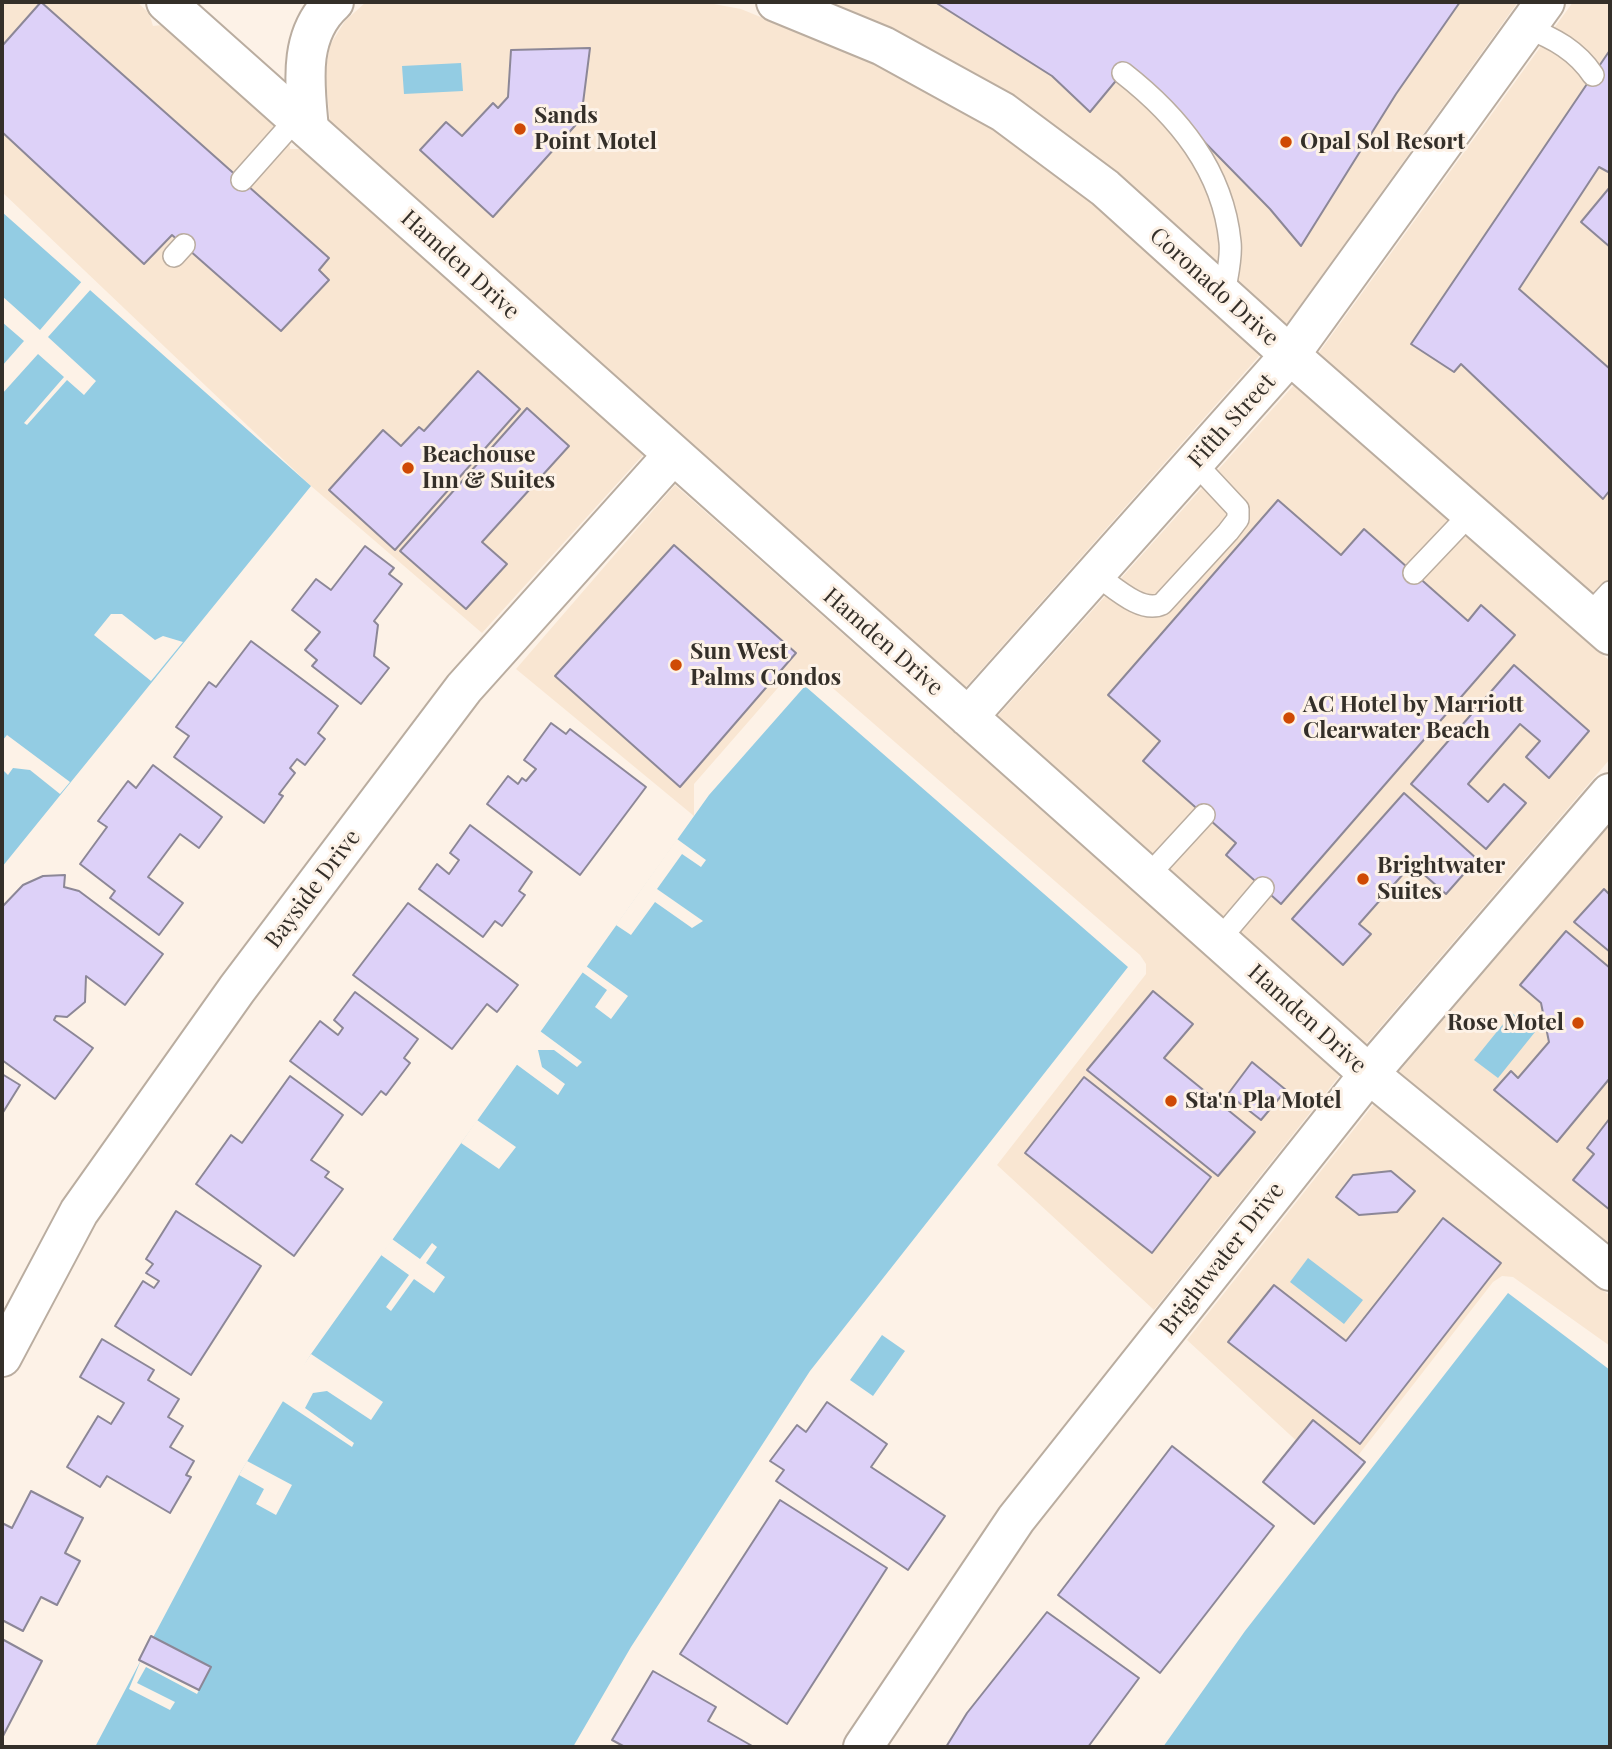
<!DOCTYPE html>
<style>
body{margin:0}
#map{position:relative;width:1612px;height:1749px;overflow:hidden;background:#fdf2e7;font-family:"Playfair Display",serif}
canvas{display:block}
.frame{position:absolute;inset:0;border:4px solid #342f29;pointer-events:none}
</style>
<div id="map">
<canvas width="1612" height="1749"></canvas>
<div class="frame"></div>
</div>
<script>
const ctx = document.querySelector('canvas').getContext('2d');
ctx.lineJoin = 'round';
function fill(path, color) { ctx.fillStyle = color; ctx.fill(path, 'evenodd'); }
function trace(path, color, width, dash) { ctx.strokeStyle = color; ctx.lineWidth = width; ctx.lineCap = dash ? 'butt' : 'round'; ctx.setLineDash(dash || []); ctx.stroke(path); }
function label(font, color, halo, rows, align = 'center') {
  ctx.font = font + ' "Playfair Display",serif'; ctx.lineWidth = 6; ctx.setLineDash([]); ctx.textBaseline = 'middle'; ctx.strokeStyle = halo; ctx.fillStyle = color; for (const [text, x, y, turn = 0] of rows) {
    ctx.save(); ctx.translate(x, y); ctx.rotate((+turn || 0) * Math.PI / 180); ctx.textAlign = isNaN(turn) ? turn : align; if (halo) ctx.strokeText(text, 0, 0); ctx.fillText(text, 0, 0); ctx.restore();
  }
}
fill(new Path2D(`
 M 2,2 L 137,2 L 149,13 L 153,26 L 162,25 L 289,137 L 290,149 L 303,149 L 643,455 L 482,633 L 311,486 L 2,192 Z
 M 366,2 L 703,2 L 741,9 L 875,64 L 993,128 L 1092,203 L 1260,355 L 965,688 L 330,121 L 325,74 L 330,45 L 345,21 Z
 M 827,2 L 1518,2 L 1286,325 L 1119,174 L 1016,97 L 890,27 Z
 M 1573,2 L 1610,3 L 1610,609 L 1318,354 Z
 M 1294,385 L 1610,661 L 1610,759 L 1365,1045 L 997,717 Z
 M 675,485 L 1340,1075 L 1154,1310 L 997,1165 L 1146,974 L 1146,964 L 1140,955 L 812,670 L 800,669 L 790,674 L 694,784 L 694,816 L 516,669 Z
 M 1610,825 L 1610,1246 L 1398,1073 Z
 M 1374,1104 L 1610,1296 L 1610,1346 L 1513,1277 L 1502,1276 L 1493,1282 L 1339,1480 L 1187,1340 Z`), '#f9e6d2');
fill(new Path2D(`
 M 461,63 L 463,91 L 404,94 L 402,66 Z
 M 2,212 L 311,486 L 2,867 Z
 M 805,686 L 1128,967 L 810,1371 L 631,1647 L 573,1747 L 95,1747 L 239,1475 L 311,1354 L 709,795 Z
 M 1512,1013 L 1535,1032 L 1498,1078 L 1474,1060 Z
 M 1308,1258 L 1363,1300 L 1344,1324 L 1290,1282 Z
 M 1508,1293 L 1610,1370 L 1610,1747 L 1163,1747 L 1245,1631 Z
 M 882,1335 L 905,1351 L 873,1396 L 850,1380 Z`), '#93cce3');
fill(new Path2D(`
 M 83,280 L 92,288 L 48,337 L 96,381 L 84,395 L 67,380 L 27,425 L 24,423 L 64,377 L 38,354 L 2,394 L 2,366 L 24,341 L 2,322 L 2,296 L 40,330 Z
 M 111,614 L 122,614 L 155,640 L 163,636 L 183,642 L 151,681 L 94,635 Z
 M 7,735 L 70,782 L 60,794 L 30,770 L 13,768 L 8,775 L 2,769 L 2,741 Z
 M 677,839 L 706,860 L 701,867 L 682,854 L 657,889 L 703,921 L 692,928 L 655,902 L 631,935 L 616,925 Z
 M 586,966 L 628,996 L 611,1019 L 595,1007 L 607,990 L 582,972 Z
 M 540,1031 L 582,1062 L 577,1067 L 554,1050 L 538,1050 L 542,1067 L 565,1084 L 558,1095 L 516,1064 Z
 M 477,1120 L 516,1147 L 499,1169 L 461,1143 Z
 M 392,1239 L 420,1259 L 432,1243 L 437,1247 L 426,1263 L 445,1277 L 434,1293 L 414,1279 L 391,1311 L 386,1307 L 409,1275 L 381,1255 Z
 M 311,1354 L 383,1402 L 371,1420 L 327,1391 L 313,1393 L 305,1408 L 354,1443 L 352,1447 L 281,1400 Z
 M 247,1461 L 292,1485 L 276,1515 L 256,1504 L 264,1489 L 239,1475 Z
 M 141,1660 L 199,1690 L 197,1694 L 146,1667 L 137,1683 L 175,1702 L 170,1710 L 129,1689 Z`), '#fdf2e7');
const building = new Path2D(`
 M 41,2 L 329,258 L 319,270 L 329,280 L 281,331 L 172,235 L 144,264 L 2,132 L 2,46 Z
 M 935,2 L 1460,2 L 1396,94 L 1301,246 L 1270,209 L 1129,65 L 1090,112 L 1052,76 Z
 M 590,48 L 581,119 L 493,217 L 420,150 L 446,122 L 462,136 L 493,103 L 498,108 L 508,97 L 511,50 Z
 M 1610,50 L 1610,173 L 1599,167 L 1519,289 L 1610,369 L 1610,490 L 1603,499 L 1461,364 L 1454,372 L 1411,344 Z
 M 1610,187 L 1610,247 L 1581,222 Z
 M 478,371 L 520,409 L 395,550 L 329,490 L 383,430 L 401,446 L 419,427 L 424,431 Z
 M 527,408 L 569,446 L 482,542 L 507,564 L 466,609 L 400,551 Z
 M 1278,500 L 1341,555 L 1364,529 L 1468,621 L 1481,605 L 1515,635 L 1281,904 L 1226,855 L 1236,843 L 1143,761 L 1160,741 L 1108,695 Z
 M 674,545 L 796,653 L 680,787 L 555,676 Z
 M 365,546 L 394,568 L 389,574 L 402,584 L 374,621 L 378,625 L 374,656 L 389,668 L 361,704 L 312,666 L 317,660 L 305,650 L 320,632 L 292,610 L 316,579 L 331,590 Z
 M 251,641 L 338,706 L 318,733 L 325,739 L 305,765 L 297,759 L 290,768 L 295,773 L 279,794 L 283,796 L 264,823 L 174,757 L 189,736 L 176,727 L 209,682 L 216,687 Z
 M 1514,665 L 1589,731 L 1549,778 L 1526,757 L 1540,741 L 1520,724 L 1468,784 L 1488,802 L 1504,784 L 1526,803 L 1486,849 L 1411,784 Z
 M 551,723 L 566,734 L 570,729 L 646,787 L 580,875 L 487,804 L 508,776 L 518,784 L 522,778 L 526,781 L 536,769 L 524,760 Z
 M 153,765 L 222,817 L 199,848 L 180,834 L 148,877 L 183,903 L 159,935 L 110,898 L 115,891 L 80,864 L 107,827 L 98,821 L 128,781 L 136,788 Z
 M 1404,793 L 1477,859 L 1446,894 L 1412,864 L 1359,924 L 1371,934 L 1343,965 L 1292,919 Z
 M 470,825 L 532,872 L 519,891 L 525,895 L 502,926 L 495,921 L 483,937 L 419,889 L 437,864 L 449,874 L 459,860 L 450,853 Z
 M 65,875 L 64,887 L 79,891 L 163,954 L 125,1005 L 86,976 L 85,1002 L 67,1017 L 56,1016 L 54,1020 L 93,1048 L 55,1099 L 2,1060 L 2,907 L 23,885 L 43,876 Z
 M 1604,889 L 1610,895 L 1610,952 L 1574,922 Z
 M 408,903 L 518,985 L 497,1012 L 487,1004 L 452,1049 L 353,975 Z
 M 1566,931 L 1610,968 L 1610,1078 L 1557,1142 L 1494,1090 L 1511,1071 L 1518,1078 L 1549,1042 L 1541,1003 L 1520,985 Z
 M 1153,991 L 1193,1024 L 1164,1058 L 1255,1132 L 1218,1176 L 1087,1070 Z
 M 355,992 L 418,1039 L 404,1058 L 410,1063 L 386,1095 L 381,1091 L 362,1115 L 290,1061 L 320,1021 L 338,1035 L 343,1028 L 334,1020 Z
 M 1252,1062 L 1286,1090 L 1261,1120 L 1228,1094 Z
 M 2,1074 L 20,1085 L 2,1114 Z
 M 290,1076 L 343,1115 L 311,1160 L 329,1172 L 325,1177 L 343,1189 L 294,1256 L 196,1184 L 231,1135 L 242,1143 Z
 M 1084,1077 L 1211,1177 L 1152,1253 L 1025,1153 Z
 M 1610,1118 L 1610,1210 L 1573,1180 L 1594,1154 L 1587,1148 Z
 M 1391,1171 L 1415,1191 L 1397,1212 L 1359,1215 L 1336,1197 L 1353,1175 Z
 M 176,1211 L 261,1266 L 191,1375 L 115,1326 L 143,1281 L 154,1288 L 159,1281 L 146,1273 L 153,1264 L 146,1259 Z
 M 1443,1218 L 1501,1263 L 1360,1444 L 1228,1342 L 1274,1285 L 1346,1341 Z
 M 102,1339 L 154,1370 L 148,1380 L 179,1399 L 168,1417 L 183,1426 L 170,1447 L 194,1461 L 186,1475 L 191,1477 L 170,1513 L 107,1476 L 100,1487 L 67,1467 L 98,1416 L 111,1424 L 124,1403 L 80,1377 Z
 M 827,1402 L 887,1444 L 871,1467 L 945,1516 L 908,1570 L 776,1481 L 784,1470 L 770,1461 L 797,1425 L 806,1432 Z
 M 1313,1420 L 1365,1462 L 1314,1524 L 1263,1482 Z
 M 1172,1446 L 1274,1526 L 1160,1673 L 1058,1595 Z
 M 31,1491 L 83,1518 L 65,1553 L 80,1561 L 57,1605 L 41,1597 L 23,1631 L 2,1620 L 2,1523 L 12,1528 Z
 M 780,1500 L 887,1568 L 787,1724 L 680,1654 Z
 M 1047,1612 L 1139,1678 L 1088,1747 L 946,1747 L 967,1713 Z
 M 151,1636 L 211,1667 L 199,1690 L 139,1660 Z
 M 2,1639 L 42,1661 L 2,1738 Z
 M 653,1671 L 716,1707 L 708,1721 L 754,1747 L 625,1747 L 612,1740 Z`);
fill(building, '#ddd1f8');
trace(building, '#8c8797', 2);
const lane = new Path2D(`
 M 1527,28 C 1554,38 1577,51 1593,75
 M 1123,73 C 1178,116 1223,170 1230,242 C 1232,259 1226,279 1224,296
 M 242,180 L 297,118
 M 174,256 L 184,245
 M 1414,573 L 1471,513
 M 1095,574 C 1113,586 1141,614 1162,604 L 1228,532 L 1238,519 L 1238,509 L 1195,463
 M 1588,616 L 1610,592
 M 1147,877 L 1204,815
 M 1218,941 L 1263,888`);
const street = new Path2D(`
 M 167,3 L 1369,1074 L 1610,1271
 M 968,717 L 1290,355 L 1545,2
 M 2,1357 L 79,1212 L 237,989 L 464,688 L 672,456
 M 863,1747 L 1016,1519 L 1369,1074 L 1610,793`);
const primary = new Path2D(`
 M 166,2 L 172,2
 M 776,2 L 883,46 L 1003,112 L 1105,188 L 1290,355 L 1610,635
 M 309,129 C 305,85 297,35 334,2`);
trace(lane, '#baada0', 24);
trace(street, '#baada0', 42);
trace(primary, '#baada0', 42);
trace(lane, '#fff', 21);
trace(street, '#fff', 38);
trace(primary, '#fff', 38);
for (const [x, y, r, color] of [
 [520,129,7,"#cf4a04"],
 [1286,142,7,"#cf4a04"],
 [408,468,7,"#cf4a04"],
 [676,665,7,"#cf4a04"],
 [1289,718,7,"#cf4a04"],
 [1363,879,7,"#cf4a04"],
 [1578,1023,7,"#cf4a04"],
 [1171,1101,7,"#cf4a04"]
]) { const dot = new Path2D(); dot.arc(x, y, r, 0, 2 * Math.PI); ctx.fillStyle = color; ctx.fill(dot); trace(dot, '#fdf2e7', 2.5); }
label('bold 23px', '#342f29', '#fdf2e7', [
 ["Sands",534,116],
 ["Point Motel",534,142],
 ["Opal Sol Resort",1300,142],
 ["Beachouse",422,455],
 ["Inn & Suites",422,481],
 ["Sun West",690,652],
 ["Palms Condos",690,678],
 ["AC Hotel by Marriott",1303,705],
 ["Clearwater Beach",1303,731],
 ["Brightwater",1377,866],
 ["Suites",1377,892],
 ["Rose Motel",1564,1023,"right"],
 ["Sta'n Pla Motel",1185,1101]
], 'left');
label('23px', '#342f29', '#fdf2e7', [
 ["Hamden Drive",460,265,42],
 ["Coronado Drive",1214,287,42],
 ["Fifth Street",1232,421,-48],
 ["Hamden Drive",883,642,41],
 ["Bayside Drive",313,889,-53],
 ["Hamden Drive",1307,1019,42],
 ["Brightwater Drive",1222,1259,-52]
]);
</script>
